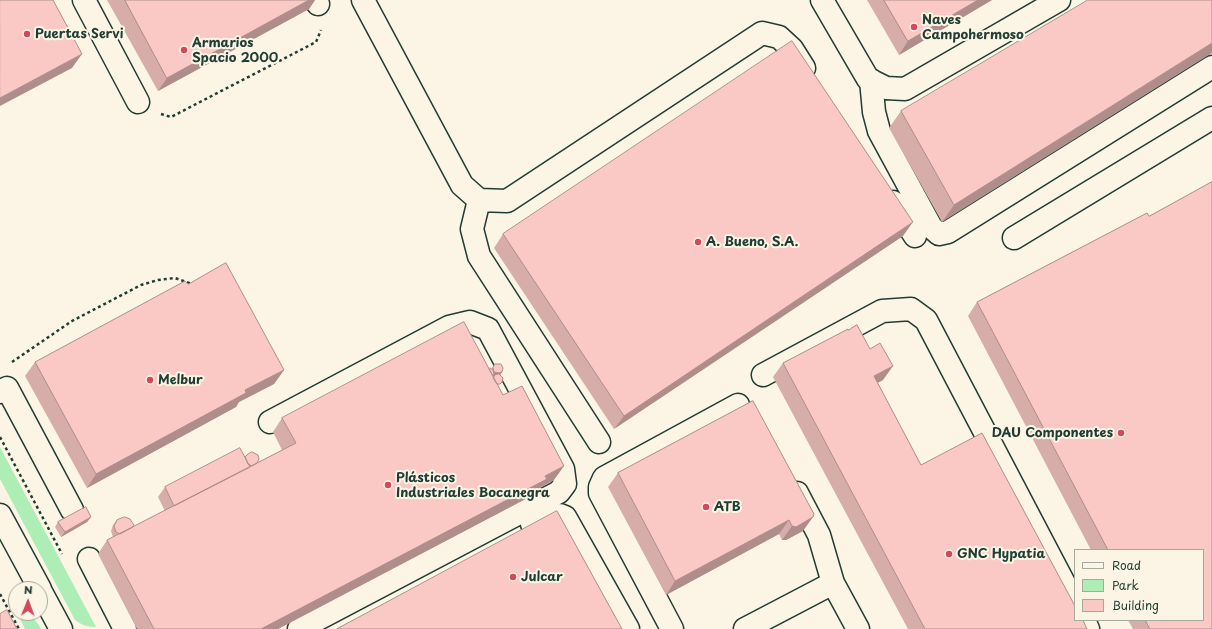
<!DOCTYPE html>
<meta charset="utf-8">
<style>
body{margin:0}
#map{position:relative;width:1212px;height:629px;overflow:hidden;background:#fcf5e5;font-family:"Playpen Sans",sans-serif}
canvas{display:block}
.legend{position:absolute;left:1074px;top:549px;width:130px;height:72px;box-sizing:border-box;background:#fcf5e5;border:1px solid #a4ab9e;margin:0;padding:5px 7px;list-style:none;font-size:12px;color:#1f3d34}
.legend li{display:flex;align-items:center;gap:8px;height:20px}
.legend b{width:20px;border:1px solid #a4ab9e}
.north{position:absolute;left:8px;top:581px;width:40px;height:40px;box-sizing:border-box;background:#fcf5e5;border:1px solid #a4ab9e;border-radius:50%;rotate:1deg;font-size:11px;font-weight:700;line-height:16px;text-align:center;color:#1f3d34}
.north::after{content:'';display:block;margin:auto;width:14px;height:18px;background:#d1495b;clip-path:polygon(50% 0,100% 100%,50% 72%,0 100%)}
</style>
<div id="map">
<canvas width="1212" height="629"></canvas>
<ul class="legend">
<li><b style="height:5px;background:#fcf5e5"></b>Road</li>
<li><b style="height:11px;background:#adeeb7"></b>Park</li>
<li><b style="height:11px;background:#fac9c6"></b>Building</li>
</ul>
<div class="north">N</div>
</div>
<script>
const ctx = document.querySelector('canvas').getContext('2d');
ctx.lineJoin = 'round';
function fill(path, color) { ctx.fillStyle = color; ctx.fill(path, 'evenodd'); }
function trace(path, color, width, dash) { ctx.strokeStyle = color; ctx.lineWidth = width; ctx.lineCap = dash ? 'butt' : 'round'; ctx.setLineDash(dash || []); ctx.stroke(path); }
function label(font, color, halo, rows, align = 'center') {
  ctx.font = font + ' "Playpen Sans",sans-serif'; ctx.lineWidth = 4; ctx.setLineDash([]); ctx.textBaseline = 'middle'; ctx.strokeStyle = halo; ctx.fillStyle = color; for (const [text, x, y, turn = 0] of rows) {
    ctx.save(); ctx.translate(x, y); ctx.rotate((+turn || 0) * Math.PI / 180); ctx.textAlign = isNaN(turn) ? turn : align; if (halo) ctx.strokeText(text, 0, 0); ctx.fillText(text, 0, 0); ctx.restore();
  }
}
fill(new Path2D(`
 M 0,447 L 96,627 C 87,627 82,625 75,620 L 0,479 Z
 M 17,613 C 29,613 36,619 41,629 L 25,629 Z`), '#adeeb7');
const minor = new Path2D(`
 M 84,0 L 138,102
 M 315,0 L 318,4
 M 363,0 L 462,185 L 479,200 L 507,201 L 762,33 L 779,37 L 792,49 L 804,68
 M 822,0 L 868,79 L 886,88 L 905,89 L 1059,0
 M 871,80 L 874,112 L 879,131 L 931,227 L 939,234 L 948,232 L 1212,67
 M 479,200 L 472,229 L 479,256 L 599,442
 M 893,202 L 915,236
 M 1014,238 L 1212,118
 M 763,375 L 882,311 L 911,309 L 926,320 L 1075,604
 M 0,392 L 7,388 L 72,510
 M 270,422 L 449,327 L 470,322 L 488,329 L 563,469 L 565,484 L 559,492 L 299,629
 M 797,493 L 819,535 L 833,583
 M 0,515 L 40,589
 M 532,524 C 543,519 553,511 565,517 L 628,629
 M 89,559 L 125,629
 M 40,590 L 61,629
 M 1084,620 L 1088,629
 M 672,629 L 600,493 L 600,487 L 604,478 L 738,405
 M 745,629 L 833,583 L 858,629`);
trace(minor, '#1f3d34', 25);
trace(new Path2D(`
 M 161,114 L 171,117 L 316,42 L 321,30
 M 12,362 L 72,321 L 141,285 L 158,280 L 175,278 L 192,284
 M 0,437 L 62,554
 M 0,594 L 19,629`), '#1f3d34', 2.5, [3, 3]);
trace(minor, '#fcf5e5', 22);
fill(new Path2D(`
 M 107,0 L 315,0 L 309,9 L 158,91 Z
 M 867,0 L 992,0 L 899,55 Z
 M 1212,0 L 942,222 L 889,128 L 901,111 Z
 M 1212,182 L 1212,629 L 1133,629 L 1128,620 L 1203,620 L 1203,550 L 1091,550 L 968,316 L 977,302 L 1147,213 L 1149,216 Z
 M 503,234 L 903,236 L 614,429 L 494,248 Z
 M 848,330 L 883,380 L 877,383 L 921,465 L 1087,629 L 908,629 L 773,377 L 783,363 Z
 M 35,362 L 284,370 L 274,384 L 239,402 L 236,407 L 87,488 L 25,376 Z
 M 495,364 L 502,372 L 500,375 L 498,387 L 554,480 L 541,487 L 537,493 L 278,629 L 137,629 L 98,554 L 107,540 L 113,537 L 111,531 L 113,525 L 117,520 L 133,527 L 165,511 L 158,497 L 165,487 L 245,458 L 248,454 L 257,463 L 282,450 L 273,432 L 282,418 L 489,369 L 491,369 Z
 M 753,401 L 803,531 L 786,540 L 782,540 L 779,534 L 666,595 L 608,487 L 618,473 Z
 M 91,517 L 87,522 L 61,537 L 55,527 L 58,522 Z`), '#d7adaa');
fill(new Path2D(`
 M 309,0 L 315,0 L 309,9 L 158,91 L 167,78 Z
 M 978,0 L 992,0 L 899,55 L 908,41 Z
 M 1212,43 L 1212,53 L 942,222 L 954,205 Z
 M 82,54 L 72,68 L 0,106 L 0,98 Z
 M 913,222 L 903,236 L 614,429 L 624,416 Z
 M 893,366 L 883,380 L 864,390 L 874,376 Z
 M 284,370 L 274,384 L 239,402 L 236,407 L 87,488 L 96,474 L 245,390 Z
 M 494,372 L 502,372 L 499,377 L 493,378 L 491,377 Z
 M 564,466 L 554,480 L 541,487 L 537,493 L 278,629 L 261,629 Z
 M 91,517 L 87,522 L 61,537 L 65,532 Z
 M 813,517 L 803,531 L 786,540 L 782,540 L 792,526 Z
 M 789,520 L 779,534 L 666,595 L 675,581 Z`), '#af8d8b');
const building = new Path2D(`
 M 0,0 L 53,0 L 82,54 L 0,98 Z
 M 125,0 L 309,0 L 167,78 Z
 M 884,0 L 978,0 L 908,41 Z
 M 1088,0 L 1212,0 L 1212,43 L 954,205 L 901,111 Z
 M 792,41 L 913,222 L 624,416 L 503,234 Z
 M 1212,182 L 1212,629 L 1150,629 L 1145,620 L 1203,620 L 1203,550 L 1108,550 L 977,302 L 1147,213 L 1149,216 Z
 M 226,263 L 284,370 L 245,390 L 246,393 L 96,474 L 35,362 L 185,281 L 188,284 Z
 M 464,322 L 503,395 L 522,386 L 564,466 L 545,476 L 547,479 L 261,629 L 154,629 L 107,540 L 296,443 L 282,418 Z
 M 857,325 L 870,349 L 880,343 L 893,366 L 874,376 L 921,465 L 982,433 L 1075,606 L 1075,620 L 1083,620 L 1087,629 L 925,629 L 783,363 L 848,329 L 848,330 Z
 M 495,364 L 501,364 L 503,368 L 502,372 L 499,373 L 494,372 L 493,368 Z
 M 490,368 L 493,370 L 494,374 L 493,376 L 489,369 Z
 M 499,374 L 503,378 L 502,382 L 500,384 L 497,384 L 493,378 L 495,375 Z
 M 753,401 L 814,514 L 813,517 L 796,527 L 792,526 L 789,520 L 675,581 L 618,473 Z
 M 240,448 L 250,467 L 174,506 L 165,487 Z
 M 252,452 L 258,455 L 259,459 L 257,463 L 252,466 L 248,464 L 245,457 L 248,454 Z
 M 86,507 L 91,517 L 65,532 L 58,522 Z
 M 557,511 L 622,629 L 337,629 Z
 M 125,517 L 130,519 L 134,525 L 133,527 L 120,534 L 116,532 L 114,526 L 117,520 Z
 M 7,610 L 17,629 L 0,629 L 0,614 Z`);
fill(building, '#fac9c6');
trace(building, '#af8d8b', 1);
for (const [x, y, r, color] of [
 [914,27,4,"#d1495b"],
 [27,34,4,"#d1495b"],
 [184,50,4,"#d1495b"],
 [698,242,4,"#d1495b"],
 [150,380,4,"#d1495b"],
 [1121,433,4,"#d1495b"],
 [388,485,4,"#d1495b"],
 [706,507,4,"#d1495b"],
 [949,554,4,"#d1495b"],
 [513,577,4,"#d1495b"]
]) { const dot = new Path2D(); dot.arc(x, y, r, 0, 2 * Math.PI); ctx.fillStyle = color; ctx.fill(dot); trace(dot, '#fcf5e5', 1.5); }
label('bold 13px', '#1f3d34', '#fcf5e5', [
 ["Naves",922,20],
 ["Campohermoso",922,35],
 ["Puertas Servi",35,34],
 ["Armarios",192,43],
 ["Spacio 2000",192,58],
 ["A. Bueno, S.A.",706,242],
 ["Melbur",158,380],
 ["DAU Componentes",1113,433,"right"],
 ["Plásticos",396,478],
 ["Industriales Bocanegra",396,493],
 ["ATB",714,507],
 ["GNC Hypatia",957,554],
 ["Julcar",521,577]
], 'left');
</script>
